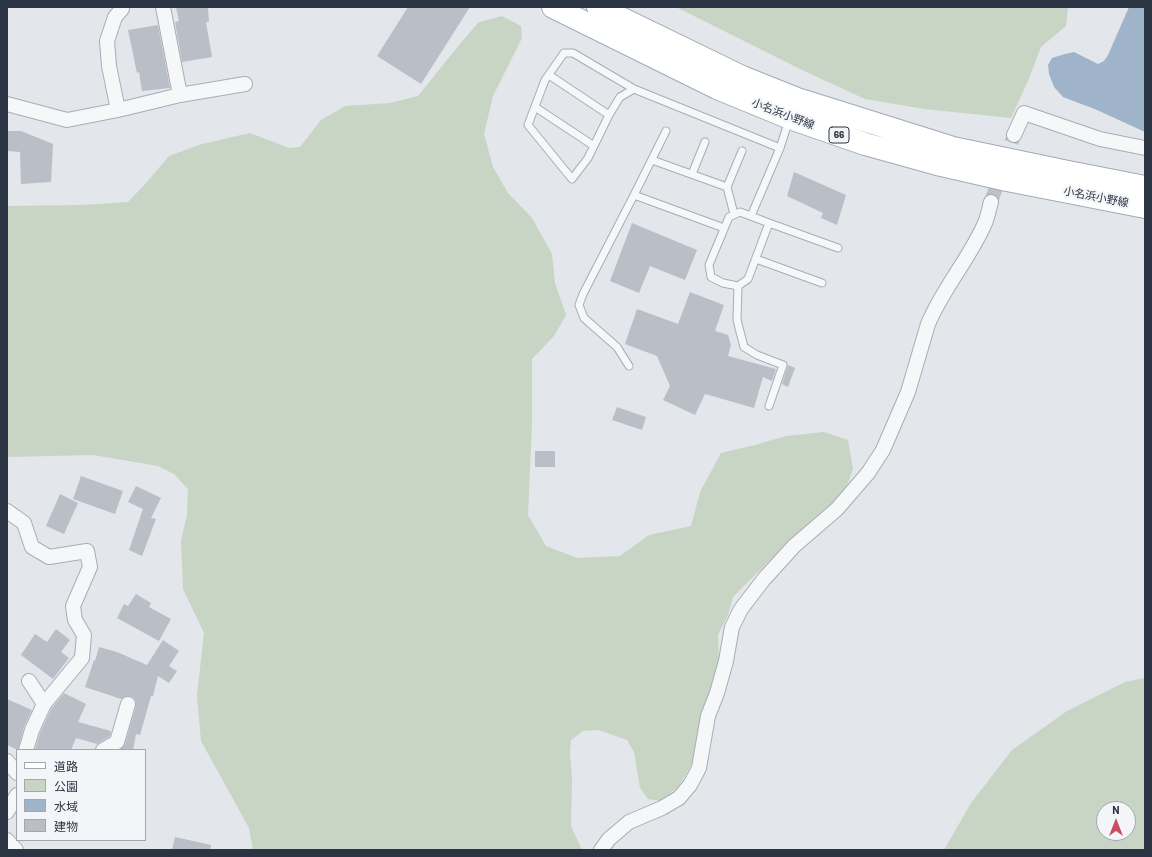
<!DOCTYPE html>
<meta charset="utf-8">
<style>
body{margin:0}
#map{position:relative;width:1152px;height:857px;overflow:hidden;background:#e3e6ea;font-family:Barlow,"Noto Sans JP",sans-serif}
canvas{display:block}
.frame{position:absolute;inset:0;border:8px solid #2b3442;pointer-events:none}
.legend{position:absolute;left:16px;top:749px;width:130px;height:92px;box-sizing:border-box;background:#f3f5f8;border:1px solid #a3a8af;margin:0;padding:5px 7px;list-style:none;font-size:12px;color:#2b3442}
.legend li{display:flex;align-items:center;gap:8px;height:20px}
.legend b{width:20px;border:1px solid #a3a8af}
.north{position:absolute;left:1096px;top:801px;width:40px;height:40px;box-sizing:border-box;background:#f3f5f8;border:1px solid #a3a8af;border-radius:50%;rotate:0deg;font-size:11px;font-weight:700;line-height:16px;text-align:center;color:#2b3442}
.north::after{content:'';display:block;margin:auto;width:14px;height:18px;background:#c94e61;clip-path:polygon(50% 0,100% 100%,50% 72%,0 100%)}
</style>
<div id="map">
<canvas width="1152" height="857"></canvas>
<div class="frame"></div>
<ul class="legend">
<li><b style="height:5px;background:#fff"></b>道路</li>
<li><b style="height:11px;background:#c8d4c4"></b>公園</li>
<li><b style="height:11px;background:#a0b4c9"></b>水域</li>
<li><b style="height:11px;background:#babfc7"></b>建物</li>
</ul>
<div class="north">N</div>
</div>
<script>
const ctx = document.querySelector('canvas').getContext('2d');
ctx.lineJoin = 'round';
function fill(path, color) { ctx.fillStyle = color; ctx.fill(path, 'evenodd'); }
function trace(path, color, width, dash) { ctx.strokeStyle = color; ctx.lineWidth = width; ctx.lineCap = dash ? 'butt' : 'round'; ctx.setLineDash(dash || []); ctx.stroke(path); }
function label(font, color, halo, rows, align = 'center') {
  ctx.font = font + ' Barlow,"Noto Sans JP",sans-serif'; ctx.lineWidth = 4; ctx.setLineDash([]); ctx.textBaseline = 'middle'; ctx.strokeStyle = halo; ctx.fillStyle = color; for (const [text, x, y, turn = 0] of rows) {
    ctx.save(); ctx.translate(x, y); ctx.rotate((+turn || 0) * Math.PI / 180); ctx.textAlign = isNaN(turn) ? turn : align; if (halo) ctx.strokeText(text, 0, 0); ctx.fillText(text, 0, 0); ctx.restore();
  }
}
fill(new Path2D(`
 M 676,7 L 1068,7 L 1066,26 L 1041,47 L 1028,81 L 1011,118 L 924,109 L 865,99 L 804,71 Z
 M 502,16 L 521,26 L 522,38 L 493,96 L 484,134 L 493,167 L 508,193 L 532,218 L 552,254 L 555,283 L 566,315 L 554,336 L 532,359 L 532,424 L 528,515 L 546,546 L 577,558 L 620,556 L 649,535 L 691,526 L 700,492 L 721,453 L 755,445 L 786,436 L 824,432 L 848,440 L 853,469 L 844,494 L 767,563 L 733,597 L 728,615 L 718,635 L 719,662 L 707,699 L 695,758 L 679,786 L 661,801 L 648,799 L 640,788 L 634,752 L 627,740 L 599,730 L 583,731 L 571,740 L 570,752 L 572,780 L 571,826 L 582,850 L 253,850 L 249,828 L 201,741 L 197,695 L 204,633 L 183,589 L 181,541 L 187,515 L 188,489 L 174,474 L 158,466 L 93,455 L 7,457 L 7,206 L 83,205 L 128,202 L 147,182 L 169,156 L 202,144 L 250,133 L 289,148 L 300,147 L 321,120 L 345,106 L 390,103 L 418,96 L 459,45 L 479,22 Z
 M 1145,678 L 1145,850 L 944,850 L 971,803 L 1012,750 L 1067,711 L 1125,682 ZM 1104,809 L 1128,809 L 1128,833 L 1104,833 Z`), '#c8d4c4');
fill(new Path2D(`
 M 1129,7 L 1145,7 L 1145,132 L 1097,110 L 1063,97 L 1054,87 L 1049,74 L 1048,65 L 1052,58 L 1065,54 L 1074,52 L 1098,64 L 1104,61 L 1108,55 Z`), '#a0b4c9');
fill(new Path2D(`
 M 176,7 L 208,7 L 209,22 L 206,22 L 212,57 L 182,62 L 175,22 L 179,21 Z
 M 408,7 L 470,7 L 421,84 L 377,56 Z
 M 158,25 L 170,88 L 142,91 L 139,72 L 137,73 L 128,30 Z
 M 7,131 L 21,131 L 53,144 L 51,182 L 21,184 L 20,152 L 7,151 Z
 M 794,172 L 846,195 L 837,225 L 821,218 L 823,213 L 787,196 Z
 M 632,223 L 697,250 L 685,280 L 650,266 L 639,293 L 610,281 Z
 M 690,292 L 724,305 L 715,331 L 728,335 L 731,345 L 728,356 L 776,369 L 772,381 L 763,377 L 754,408 L 705,394 L 695,415 L 663,400 L 670,386 L 657,356 L 625,344 L 637,309 L 678,324 Z
 M 788,365 L 795,368 L 788,387 L 782,384 Z
 M 617,407 L 646,417 L 642,430 L 612,420 Z
 M 535,451 L 555,451 L 555,467 L 535,467 Z
 M 81,476 L 123,491 L 115,514 L 73,499 Z
 M 136,486 L 161,498 L 151,518 L 156,519 L 142,556 L 129,550 L 143,509 L 128,502 Z
 M 60,494 L 78,503 L 64,534 L 46,526 Z
 M 136,594 L 151,603 L 149,607 L 171,619 L 159,641 L 117,618 L 124,604 L 128,606 Z
 M 56,629 L 70,640 L 61,652 L 69,658 L 53,679 L 21,655 L 35,634 L 47,642 Z
 M 163,640 L 179,651 L 169,666 L 177,671 L 169,683 L 158,676 L 153,696 L 151,696 L 140,735 L 136,734 L 133,750 L 120,750 L 125,744 L 136,706 L 136,702 L 134,698 L 130,696 L 126,696 L 121,699 L 85,687 L 94,660 L 95,661 L 99,647 L 117,652 L 147,665 Z
 M 64,693 L 86,704 L 78,722 L 111,731 L 110,736 L 97,744 L 76,738 L 71,750 L 35,750 L 40,733 L 51,709 Z
 M 7,699 L 32,710 L 24,727 L 18,750 L 7,745 Z
 M 175,837 L 211,845 L 210,850 L 172,850 Z`), '#babfc7');
trace(new Path2D(`
 M 991,202 L 1014,135`), '#bec2c8', 14, [14, 7]);
const service = new Path2D(`
 M 549,75 L 609,115
 M 634,89 L 573,53 L 564,53 L 545,80 L 528,125 L 572,179 L 588,158 L 609,115 L 620,97 L 634,89 L 780,148
 M 535,107 L 594,146
 M 652,160 L 727,187 L 734,214
 M 692,174 L 705,142
 M 727,187 L 742,151
 M 634,195 L 724,228
 M 740,212 L 769,223 L 748,279 L 738,286 L 723,283 L 711,277 L 709,265 L 729,217 Z
 M 751,216 L 780,148 L 789,120
 M 769,223 L 838,248
 M 756,259 L 822,283
 M 738,286 L 737,320 L 744,347 L 757,355 L 783,365 L 769,406
 M 629,366 L 617,347 L 584,318 L 579,305 L 583,294 L 634,195 L 666,131`);
const minor = new Path2D(`
 M 163,7 L 180,95
 M 7,104 L 67,120 L 118,110 L 180,95 L 245,84
 M 118,110 L 109,66 L 107,41 L 115,17 L 122,9
 M 1014,135 L 1024,113 L 1100,139 L 1145,148
 M 7,511 L 24,523 L 32,547 L 49,557 L 87,551 L 90,567 L 73,606 L 75,620 L 84,635 L 82,658 L 44,704 L 32,730 L 26,750
 M 29,681 L 44,704
 M 103,750 L 117,742 L 128,704
 M 7,761 L 17,773
 M 7,812 L 17,795
 M 7,840 L 16,850
 M 601,850 L 609,839 L 629,822 L 662,808 L 679,798 L 690,785 L 699,768 L 708,716 L 717,693 L 726,661 L 732,627 L 741,609 L 764,579 L 794,546 L 837,509 L 868,473 L 883,450 L 908,392 L 928,324 C 943,288 970,258 985,223 C 988,216 989,209 991,202`);
const primary = new Path2D(`
 M 553,7 L 717,88 L 790,118 L 865,144 L 937,164 L 1007,180 L 1145,207
 M 598,7 L 742,77 L 797,99 L 953,148 L 1068,172 L 1145,187`);
trace(service, '#a8adb4', 9);
trace(minor, '#a8adb4', 16);
trace(primary, '#a3aab6', 24);
trace(service, '#f6f7f9', 7);
trace(minor, '#f6f7f9', 14);
trace(primary, '#fff', 22);
for (const [x, y, w] of [
 [839,135,20]
]) { const box = new Path2D(); box.roundRect(x - w / 2, y - 8, w, 16, 3); ctx.fillStyle = '#f3f5f8'; ctx.fill(box); trace(box, '#2b3442', 1); }
label('bold 10px', '#2b3442', null, [
 ["66",839,135]
]);
label('11px', '#2b3442', '#f3f5f8', [
 ["小名浜小野線",783,114,21],
 ["小名浜小野線",1096,197,11]
]);
</script>
